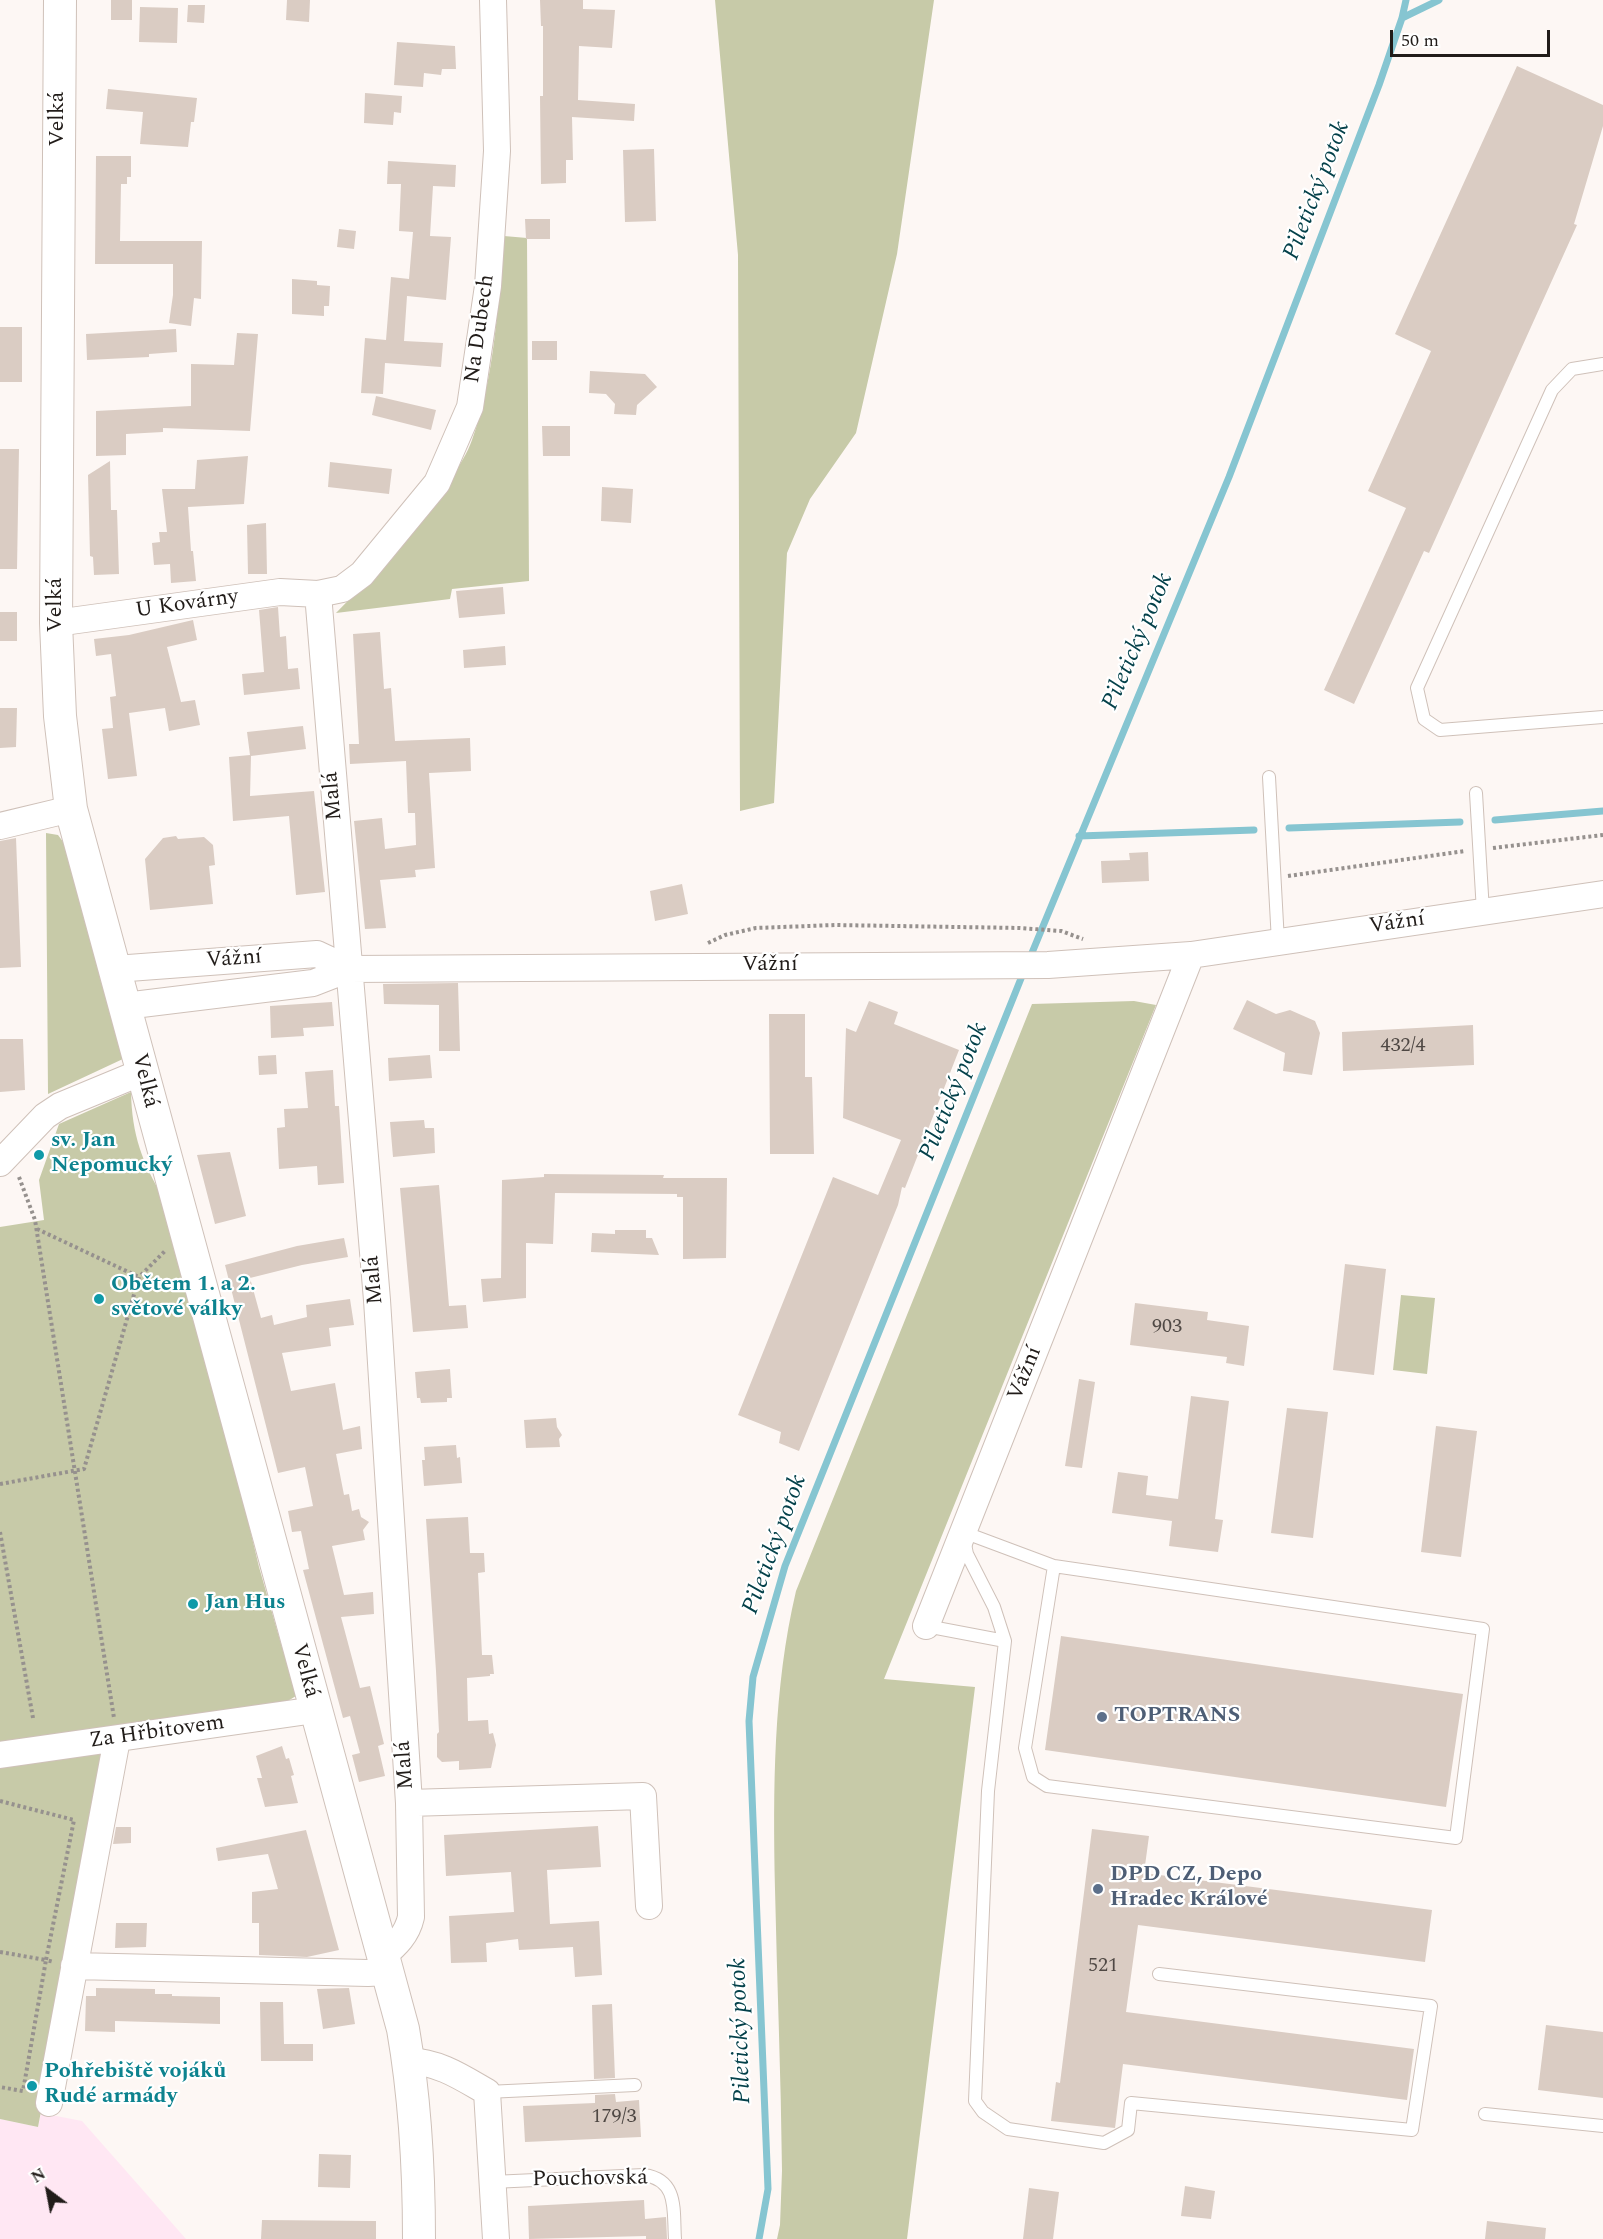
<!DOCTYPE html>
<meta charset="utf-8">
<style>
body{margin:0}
#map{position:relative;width:1603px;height:2239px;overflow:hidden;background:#fdf7f4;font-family:Spectral,serif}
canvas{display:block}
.north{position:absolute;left:18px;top:2161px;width:60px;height:60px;-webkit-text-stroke:4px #fff;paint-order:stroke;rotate:328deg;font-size:16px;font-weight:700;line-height:24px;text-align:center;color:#211c19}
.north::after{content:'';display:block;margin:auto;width:21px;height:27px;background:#211c19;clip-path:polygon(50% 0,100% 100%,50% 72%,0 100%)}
.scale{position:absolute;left:1390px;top:30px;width:160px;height:27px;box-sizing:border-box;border:3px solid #211c19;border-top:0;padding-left:8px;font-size:18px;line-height:21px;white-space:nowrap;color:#211c19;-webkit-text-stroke:4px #fff;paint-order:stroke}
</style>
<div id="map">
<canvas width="1603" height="2239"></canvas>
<div class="north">N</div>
<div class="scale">50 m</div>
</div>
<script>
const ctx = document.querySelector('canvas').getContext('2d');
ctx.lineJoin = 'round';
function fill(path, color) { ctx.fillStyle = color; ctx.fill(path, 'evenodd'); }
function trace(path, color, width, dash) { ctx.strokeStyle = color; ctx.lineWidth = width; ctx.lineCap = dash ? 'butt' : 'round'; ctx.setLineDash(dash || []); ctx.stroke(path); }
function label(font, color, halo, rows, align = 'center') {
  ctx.font = font + ' Spectral,serif'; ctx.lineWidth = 4.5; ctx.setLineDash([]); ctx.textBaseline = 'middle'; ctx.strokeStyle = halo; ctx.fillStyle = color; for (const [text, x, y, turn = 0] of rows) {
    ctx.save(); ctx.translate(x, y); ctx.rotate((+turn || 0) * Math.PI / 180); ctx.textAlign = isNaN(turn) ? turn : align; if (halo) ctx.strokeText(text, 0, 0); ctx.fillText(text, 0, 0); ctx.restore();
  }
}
fill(new Path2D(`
 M 41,2113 L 82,2121 L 186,2239 L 0,2239 L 0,2119 L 38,2127 Z`), '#ffe7f3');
fill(new Path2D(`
 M 715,0 L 934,0 L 897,254 L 856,433 L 810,499 L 787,553 L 774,803 L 740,811 L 738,255 Z
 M 504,236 L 527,238 L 529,581 L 452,589 L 450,599 L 336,613 C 368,581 395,547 424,512 C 440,491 463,466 472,440 C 495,377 498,302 504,236 Z
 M 46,833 L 58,835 L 72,854 L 125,1058 L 48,1094 Z
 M 1134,1001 L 1156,1005 L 884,1679 L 975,1687 L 907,2239 L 777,2239 L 780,2225 L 782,2171 C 781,2077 777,1983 775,1889 C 773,1789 773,1689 796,1591 L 1032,1004 Z
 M 131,1092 C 132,1135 142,1162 164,1199 L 224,1420 L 259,1567 L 296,1696 L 281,1705 L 0,1745 L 0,1227 L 44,1220 L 39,1180 L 59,1124 Z
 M 1401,1295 L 1435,1298 L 1427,1374 L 1393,1370 Z
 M 101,1753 L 108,1760 L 38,2127 L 0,2119 L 0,1767 Z`), '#c7caa8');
trace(new Path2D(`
 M 1402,18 L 1439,0
 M 1495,820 L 1603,811
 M 1289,828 L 1460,822
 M 1079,836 L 1254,830
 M 1029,960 L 1229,477 L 1379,85 L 1402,18 L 1406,0
 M 759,2239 L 768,2189 L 749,1721 L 753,1677 L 785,1566 L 1024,971`), '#86c5d1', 7);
fill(new Path2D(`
 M 111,0 L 132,0 L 132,20 L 111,20 Z
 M 287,0 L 310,0 L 309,22 L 286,20 Z
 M 540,0 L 583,0 L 583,9 L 615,10 L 612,48 L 579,46 L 578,100 L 635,104 L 634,121 L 572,117 L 573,160 L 566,160 L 566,183 L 541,184 L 540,96 L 543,96 L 543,26 L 541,26 Z
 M 188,5 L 205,5 L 204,23 L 187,22 Z
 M 140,7 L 178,8 L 177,43 L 139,42 Z
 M 397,42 L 455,46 L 456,69 L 442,69 L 441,75 L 424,73 L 423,87 L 394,85 Z
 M 1517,66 L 1603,105 L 1603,126 L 1574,224 L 1577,225 L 1429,553 L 1424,551 L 1354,704 L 1324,690 L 1406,508 L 1368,491 L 1431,351 L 1395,334 Z
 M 108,89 L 197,98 L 194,122 L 191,122 L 188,147 L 140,144 L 143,112 L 106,109 Z
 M 365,93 L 402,96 L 401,113 L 394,112 L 393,125 L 364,123 Z
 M 654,149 L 656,221 L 625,222 L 623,150 Z
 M 96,156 L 131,156 L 131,177 L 127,177 L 127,184 L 121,184 L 120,241 L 202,241 L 201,299 L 194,298 L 191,326 L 169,323 L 173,295 L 173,264 L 95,264 Z
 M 388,161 L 456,165 L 455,187 L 433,186 L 430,236 L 451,237 L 446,300 L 407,296 L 404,341 L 443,343 L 441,367 L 385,363 L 383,394 L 361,393 L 365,338 L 386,340 L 391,277 L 409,279 L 413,232 L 399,231 L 401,184 L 387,184 Z
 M 525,219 L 550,219 L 550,239 L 526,239 Z
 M 339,229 L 356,231 L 354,249 L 337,247 Z
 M 292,279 L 317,281 L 317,285 L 330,286 L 329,306 L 324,306 L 324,316 L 292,314 Z
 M 0,327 L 22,327 L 22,382 L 0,382 Z
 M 176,329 L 177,352 L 149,354 L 149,357 L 87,360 L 86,334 Z
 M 237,333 L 258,334 L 250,431 L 163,428 L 163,432 L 126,434 L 126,455 L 96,456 L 96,411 L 191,406 L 191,364 L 234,365 Z
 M 532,341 L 557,341 L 557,360 L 532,360 Z
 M 590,371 L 645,374 L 657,387 L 637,405 L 636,415 L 614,414 L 615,404 L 606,394 L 589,393 Z
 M 376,396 L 436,410 L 431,430 L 372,415 Z
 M 542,426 L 570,426 L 570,456 L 543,456 Z
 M 0,449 L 19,449 L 17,569 L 0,569 Z
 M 248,456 L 244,504 L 188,507 L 191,551 L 193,551 L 196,581 L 171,583 L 170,564 L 154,565 L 152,543 L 160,542 L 159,532 L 167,532 L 162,489 L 195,489 L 197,460 Z
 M 110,461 L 111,510 L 117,510 L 119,574 L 94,575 L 93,557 L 90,556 L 88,475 Z
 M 330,462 L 392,469 L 389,494 L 328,487 Z
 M 602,487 L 633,489 L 631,523 L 601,521 Z
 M 266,523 L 267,574 L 248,574 L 247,525 Z
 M 503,587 L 505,614 L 459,618 L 456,591 Z
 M 278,607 L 280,637 L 286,636 L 288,669 L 298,668 L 300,689 L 244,695 L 242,674 L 264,672 L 259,610 Z
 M 0,612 L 17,612 L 17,641 L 0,641 Z
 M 193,620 L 197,640 L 167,647 L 181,702 L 195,700 L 200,725 L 169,731 L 165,708 L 129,713 L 137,776 L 108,779 L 102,729 L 113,728 L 110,697 L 116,696 L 111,654 L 96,656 L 94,639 L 129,635 Z
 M 380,632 L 384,689 L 391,688 L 395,741 L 470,738 L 471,771 L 429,773 L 435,868 L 415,870 L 416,877 L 380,880 L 386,928 L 365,929 L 354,821 L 382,818 L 385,849 L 416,845 L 415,813 L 408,813 L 406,761 L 350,764 L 349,744 L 359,744 L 353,634 Z
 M 505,646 L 506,665 L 464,668 L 463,650 Z
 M 0,708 L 17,708 L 16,747 L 0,748 Z
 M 303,726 L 306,749 L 251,756 L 250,796 L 314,791 L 325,892 L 296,895 L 289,816 L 233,821 L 229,757 L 250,755 L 247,732 Z
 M 176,836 L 178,839 L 204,837 L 213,845 L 215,865 L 209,866 L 213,904 L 150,910 L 145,859 L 163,838 Z
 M 16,838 L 21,967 L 0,968 L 0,841 Z
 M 1148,852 L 1149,881 L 1102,883 L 1101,861 L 1130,860 L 1129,853 Z
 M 682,884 L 688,914 L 655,921 L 650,891 Z
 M 458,983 L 460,1051 L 439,1051 L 439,1005 L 384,1004 L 383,984 Z
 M 1247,1000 L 1276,1014 L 1290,1010 L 1315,1021 L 1320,1033 L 1312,1075 L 1283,1071 L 1285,1053 L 1233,1029 Z
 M 869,1001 L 898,1012 L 894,1024 L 959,1050 L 905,1188 L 902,1187 L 898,1205 L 799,1451 L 779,1443 L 781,1432 L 738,1415 L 833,1177 L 878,1195 L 901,1140 L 843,1118 L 846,1028 L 856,1032 Z
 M 332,1002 L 334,1026 L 303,1028 L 304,1036 L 271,1038 L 270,1006 Z
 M 769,1014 L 805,1014 L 805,1077 L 812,1077 L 814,1154 L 770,1154 Z
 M 1473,1025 L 1474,1065 L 1343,1071 L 1342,1032 Z
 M 0,1039 L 23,1039 L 25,1090 L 0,1092 Z
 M 276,1055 L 277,1074 L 259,1075 L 258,1056 Z
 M 430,1055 L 432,1078 L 389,1081 L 388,1058 Z
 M 333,1070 L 335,1106 L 339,1106 L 344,1183 L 318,1185 L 317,1166 L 279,1169 L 277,1128 L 285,1127 L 284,1109 L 308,1108 L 305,1072 Z
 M 424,1120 L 425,1128 L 434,1128 L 435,1153 L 393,1157 L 390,1122 Z
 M 230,1152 L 246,1216 L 215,1224 L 197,1155 Z
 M 544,1174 L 664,1175 L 663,1178 L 727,1178 L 726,1258 L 683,1259 L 683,1197 L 677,1197 L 677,1194 L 555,1193 L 553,1244 L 526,1243 L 526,1298 L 483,1302 L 481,1279 L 501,1278 L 502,1180 L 544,1177 Z
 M 439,1185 L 449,1306 L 466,1305 L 468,1328 L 413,1332 L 400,1188 Z
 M 615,1230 L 646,1230 L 646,1238 L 652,1238 L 659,1255 L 591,1252 L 592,1233 L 615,1234 Z
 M 344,1238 L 348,1257 L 302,1265 L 250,1278 L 261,1318 L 272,1315 L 274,1325 L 307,1317 L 306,1305 L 350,1299 L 354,1325 L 329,1328 L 331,1346 L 282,1353 L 291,1391 L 335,1383 L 343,1430 L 360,1426 L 362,1449 L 336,1454 L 344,1495 L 349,1494 L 352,1511 L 359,1509 L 361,1517 L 369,1522 L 363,1530 L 365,1540 L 332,1546 L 344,1595 L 373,1592 L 374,1614 L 341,1617 L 360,1688 L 370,1686 L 384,1744 L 378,1746 L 385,1776 L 359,1782 L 352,1755 L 360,1753 L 350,1716 L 343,1718 L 303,1570 L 309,1569 L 301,1531 L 292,1532 L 288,1511 L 313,1506 L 305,1467 L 278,1473 L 225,1265 L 297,1246 Z
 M 1345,1264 L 1386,1269 L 1374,1375 L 1333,1370 Z
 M 1135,1303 L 1208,1312 L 1207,1320 L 1249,1326 L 1244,1366 L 1226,1363 L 1227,1357 L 1130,1345 Z
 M 450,1369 L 452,1398 L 447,1398 L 447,1402 L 421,1403 L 420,1398 L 417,1398 L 415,1372 Z
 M 1079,1379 L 1095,1382 L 1082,1468 L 1065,1466 Z
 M 1191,1396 L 1229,1401 L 1215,1519 L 1223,1520 L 1218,1552 L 1169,1546 L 1172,1521 L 1112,1513 L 1118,1472 L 1148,1476 L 1146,1495 L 1178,1499 Z
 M 1287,1408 L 1328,1412 L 1313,1538 L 1271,1533 Z
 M 556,1418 L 557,1427 L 562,1435 L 559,1439 L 560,1447 L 526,1448 L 524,1420 Z
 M 1436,1426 L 1477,1431 L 1461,1557 L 1421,1552 Z
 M 456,1445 L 457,1458 L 460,1457 L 462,1483 L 424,1486 L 422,1460 L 425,1460 L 424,1447 Z
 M 468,1517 L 470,1553 L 484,1553 L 485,1572 L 478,1573 L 482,1655 L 492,1655 L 494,1674 L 490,1674 L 490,1676 L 467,1678 L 468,1721 L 488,1720 L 489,1734 L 493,1733 L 496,1745 L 491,1768 L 459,1770 L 459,1761 L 442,1762 L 437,1757 L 437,1734 L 439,1732 L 436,1671 L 426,1519 Z
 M 1061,1636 L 1463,1694 L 1446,1807 L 1045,1750 Z
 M 282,1746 L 286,1759 L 289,1758 L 294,1775 L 291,1776 L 298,1803 L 265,1807 L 257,1778 L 262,1778 L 256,1756 Z
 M 598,1826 L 601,1867 L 547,1870 L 550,1924 L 599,1921 L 602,1975 L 575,1977 L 573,1947 L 519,1950 L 518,1939 L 486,1943 L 487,1962 L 451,1963 L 449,1916 L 514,1912 L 511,1872 L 446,1876 L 444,1835 Z
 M 116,1827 L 131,1827 L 131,1843 L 113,1844 Z
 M 1092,1829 L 1149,1836 L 1144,1873 L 1432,1910 L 1425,1962 L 1138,1925 L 1126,2012 L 1414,2049 L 1407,2100 L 1123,2064 L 1115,2128 L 1051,2121 L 1056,2082 L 1060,2083 Z
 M 306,1830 L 339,1950 L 307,1957 L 259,1955 L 259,1923 L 252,1923 L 252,1892 L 278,1889 L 268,1854 L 218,1861 L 216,1848 Z
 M 116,1923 L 147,1923 L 146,1947 L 115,1948 Z
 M 96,1988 L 155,1989 L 155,1994 L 172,1994 L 172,1996 L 220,1997 L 220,2024 L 115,2021 L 115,2032 L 85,2031 L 86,1996 L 96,1996 Z
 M 349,1988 L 355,2024 L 323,2029 L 317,1989 Z
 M 260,2002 L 283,2002 L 284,2044 L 313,2044 L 313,2061 L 261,2061 Z
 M 612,2004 L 615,2078 L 594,2079 L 592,2005 Z
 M 1546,2025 L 1603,2032 L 1603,2098 L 1538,2090 Z
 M 615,2094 L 616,2102 L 639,2100 L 641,2137 L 525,2142 L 523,2106 L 595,2103 L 595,2095 Z
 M 319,2154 L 351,2155 L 350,2188 L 318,2187 Z
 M 1185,2186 L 1215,2191 L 1211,2219 L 1181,2216 Z
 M 1029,2188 L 1059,2192 L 1053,2239 L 1023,2239 Z
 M 644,2200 L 645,2219 L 666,2217 L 667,2239 L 646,2239 L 646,2236 L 529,2239 L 528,2206 Z
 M 262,2220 L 376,2221 L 376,2239 L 261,2239 Z
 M 1487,2221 L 1546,2228 L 1545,2239 L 1485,2239 Z`), '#daccc3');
const service = new Path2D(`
 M 1603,364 L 1572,369 L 1552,390 L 1417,688 L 1424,719 L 1440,730 L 1603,717
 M 1269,777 L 1278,942
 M 1476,793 L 1483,912
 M 963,1532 L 1054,1566 L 1483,1629 L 1456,1838 L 1047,1786 L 1033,1777 L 1025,1748 L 1054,1566
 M 964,1539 L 967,1554 L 994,1607 L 1005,1641
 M 926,1626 L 1005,1641 L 988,1791 L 975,2101 L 983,2112 L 1008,2129 L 1104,2143 L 1128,2130 L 1131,2103 L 1412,2130 L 1431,2006 L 1159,1974
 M 487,2092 L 635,2085
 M 1485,2114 L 1603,2126
 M 492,2182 L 644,2175 C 679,2180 673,2211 675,2239`);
const minor = new Path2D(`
 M 318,594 L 377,1300 L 409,1803 L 411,1917 C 407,1935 396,1945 382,1957
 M 56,623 L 280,592 L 318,594 L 342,589 L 362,574 L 437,483 L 470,407 L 488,286 L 497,151 L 493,0
 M 0,826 L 71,809
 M 115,969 L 317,954 L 349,969
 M 125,1006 L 313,983 L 349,969 L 1048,965 L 1191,955 L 1603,894
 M 0,1163 L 45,1116 L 60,1106 L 142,1072
 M 926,1626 L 1191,955
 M 0,1755 L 315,1710
 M 409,1803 L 643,1796 L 649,1906
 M 74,1966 L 368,1973 L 386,1972
 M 408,2061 C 439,2062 461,2077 487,2092 L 496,2239
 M 49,2103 L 117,1739`);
const tertiary = new Path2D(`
 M 60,0 L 56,623 L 60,716 L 71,809 L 403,2029 C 415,2098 419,2169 419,2239`);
trace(service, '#cfc1b9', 14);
trace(minor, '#cfc1b9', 28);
trace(tertiary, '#cfc1b9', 34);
trace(new Path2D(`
 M 1493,848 L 1603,835
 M 1288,876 L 1465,851
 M 708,943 L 725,935 L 756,928 L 835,925 L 1020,928 L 1061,931 L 1083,939
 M 19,1177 L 35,1220 L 114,1718
 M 37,1229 L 139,1277
 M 0,1484 L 84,1469 L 139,1277 L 165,1251
 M 0,1532 L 33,1718
 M 0,1801 L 74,1820 L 46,1960 L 54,1962
 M 0,1952 L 46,1960 L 23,2091 L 0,2087`), '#96918e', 4, [3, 3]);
trace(service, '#fff', 12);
trace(minor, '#fff', 26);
trace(tertiary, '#fff', 32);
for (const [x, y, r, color] of [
 [39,1155,6,"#0f9aa8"],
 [99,1299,6,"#0f9aa8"],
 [193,1604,6,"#0f9aa8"],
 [1102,1717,6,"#5c6f8a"],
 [1098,1889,6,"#5c6f8a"],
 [32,2086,6,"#0f9aa8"]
]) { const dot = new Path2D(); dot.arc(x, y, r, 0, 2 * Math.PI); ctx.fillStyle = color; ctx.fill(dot); trace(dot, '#fff', 2); }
label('20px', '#4f4844', null, [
 ["432/4",1403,1047],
 ["903",1167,1328],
 ["521",1103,1967],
 ["179/3",614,2118]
]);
label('22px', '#211c19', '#fff', [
 ["Velká",59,119,-90],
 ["Na Dubech",481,329,-82],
 ["Velká",57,605,-90],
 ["U Kovárny",187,605,-8],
 ["Malá",334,796,-95],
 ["Vážní",1397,924,-8],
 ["Vážní",234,960,-4],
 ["Vážní",770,966],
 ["Velká",144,1081,76],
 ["Malá",375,1280,-95],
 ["Vážní",1026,1374,-68],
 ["Velká",304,1671,75],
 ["Za Hřbitovem",157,1733,-8],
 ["Malá",406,1765,-94],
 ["Pouchovská",590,2180,-1]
]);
label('bold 22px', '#0d838f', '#fff', [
 ["sv. Jan",51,1142],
 ["Nepomucký",51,1167],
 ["Obětem 1. a 2.",111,1286],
 ["světové války",111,1311],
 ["Jan Hus",205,1604],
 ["Pohřebiště vojáků",44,2073],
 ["Rudé armády",44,2098]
], 'left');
label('bold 22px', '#4e5e75', '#fff', [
 ["TOPTRANS",1114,1717],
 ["DPD CZ, Depo",1110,1876],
 ["Hradec Králové",1110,1901]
], 'left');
label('italic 24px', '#04414a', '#fff', [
 ["Piletický potok",1318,191,-69],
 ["Piletický potok",1139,642,-67],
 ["Piletický potok",955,1092,-68],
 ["Piletický potok",776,1545,-70],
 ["Piletický potok",742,2031,-92]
]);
</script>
